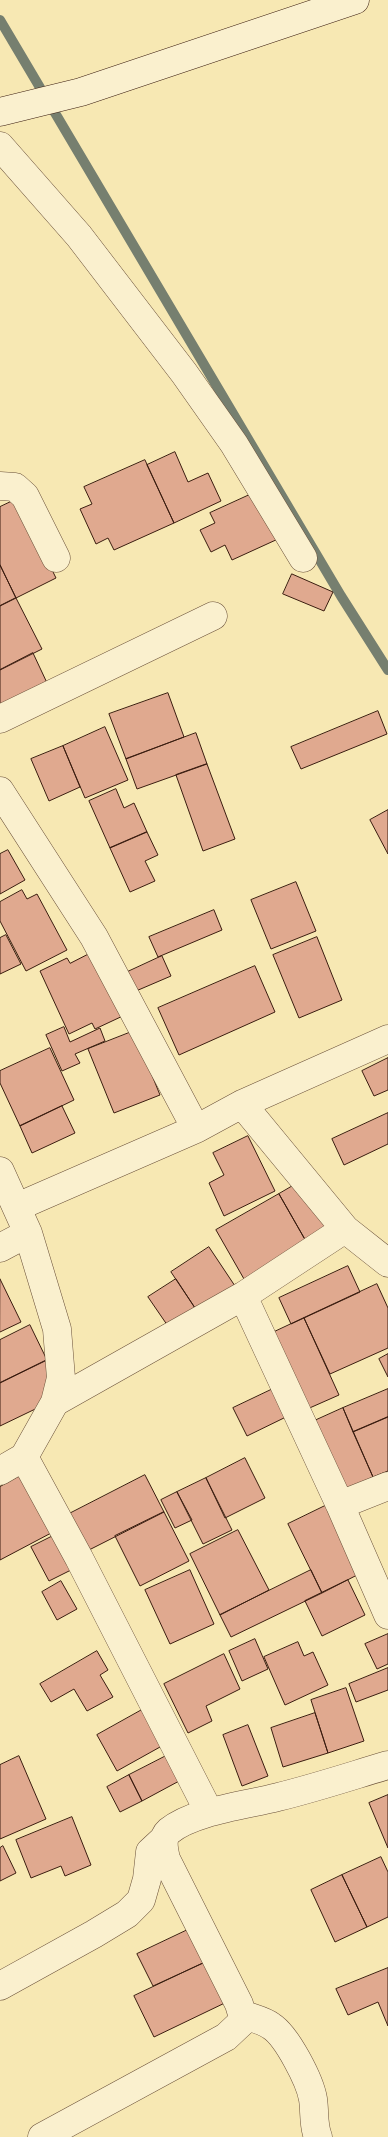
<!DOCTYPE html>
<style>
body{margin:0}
canvas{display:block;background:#f7e8b3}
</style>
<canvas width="388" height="2137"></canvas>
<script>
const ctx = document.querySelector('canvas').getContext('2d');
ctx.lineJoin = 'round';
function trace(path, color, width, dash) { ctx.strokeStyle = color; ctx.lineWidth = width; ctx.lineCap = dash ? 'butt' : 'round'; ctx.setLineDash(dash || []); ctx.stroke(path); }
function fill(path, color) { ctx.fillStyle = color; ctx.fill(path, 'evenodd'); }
trace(new Path2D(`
 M 0,20 L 341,596 L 388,670`), '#767f6f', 10);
const building = new Path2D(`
 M 175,452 L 188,482 L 208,473 L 221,501 L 174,523 L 147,465 Z
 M 145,460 L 174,523 L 114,550 L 108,538 L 96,544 L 80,509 L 92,504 L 84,487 Z
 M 256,492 L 278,539 L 232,560 L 225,545 L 211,552 L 200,530 L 215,523 L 210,513 Z
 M 17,499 L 56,578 L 16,598 L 0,565 L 0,507 Z
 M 0,565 L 16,598 L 0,606 Z
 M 292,574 L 333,592 L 324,611 L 283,594 Z
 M 16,598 L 42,649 L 0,670 L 0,606 Z
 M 33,653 L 48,685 L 0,708 L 0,670 Z
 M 168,693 L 184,737 L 126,759 L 109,714 Z
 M 378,711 L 387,734 L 301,769 L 291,747 Z
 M 105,727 L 128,780 L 85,798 L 63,746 Z
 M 196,733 L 207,764 L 137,789 L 126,759 Z
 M 63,746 L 80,787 L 49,801 L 31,759 Z
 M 207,764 L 235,839 L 203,851 L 176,775 Z
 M 116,789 L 124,808 L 134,803 L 147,832 L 110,848 L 89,801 Z
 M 388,810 L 388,854 L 370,820 Z
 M 147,832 L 158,855 L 145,861 L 155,881 L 130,892 L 110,848 Z
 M 8,850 L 25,880 L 0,894 L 0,854 Z
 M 296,882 L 316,931 L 271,949 L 251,900 Z
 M 22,890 L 27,899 L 37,894 L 67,950 L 26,971 L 0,921 L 0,902 Z
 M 214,910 L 222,930 L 158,957 L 149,937 Z
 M 6,935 L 21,964 L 0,974 L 0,938 Z
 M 317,937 L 342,1000 L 299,1018 L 273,955 Z
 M 97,950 L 127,1014 L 95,1029 L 92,1023 L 69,1034 L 40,971 L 67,958 L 70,963 Z
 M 162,956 L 171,976 L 129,994 L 121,975 Z
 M 255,966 L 275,1012 L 179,1055 L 158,1008 Z
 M 64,1027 L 70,1042 L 100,1028 L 105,1041 L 75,1054 L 80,1063 L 62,1071 L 46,1035 Z
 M 134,1031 L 160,1095 L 114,1113 L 88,1049 Z
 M 50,1048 L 74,1100 L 20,1126 L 0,1083 L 0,1071 Z
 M 388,1058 L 388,1090 L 374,1096 L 362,1071 Z
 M 62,1106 L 75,1133 L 32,1153 L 20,1126 Z
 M 388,1113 L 388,1144 L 344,1165 L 332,1139 Z
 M 248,1136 L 275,1191 L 224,1216 L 209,1183 L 224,1175 L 213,1153 Z
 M 303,1180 L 331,1229 L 307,1243 L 279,1194 Z
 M 279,1194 L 307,1243 L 244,1279 L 216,1230 Z
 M 209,1247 L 237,1289 L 199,1314 L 171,1272 Z
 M 348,1266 L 360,1292 L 291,1324 L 279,1298 Z
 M 0,1279 L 21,1322 L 0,1332 Z
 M 176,1279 L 199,1314 L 172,1332 L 148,1297 Z
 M 377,1284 L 388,1308 L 388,1348 L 330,1374 L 304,1318 Z
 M 304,1318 L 339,1395 L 305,1410 L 270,1334 Z
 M 30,1325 L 47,1360 L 0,1383 L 0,1340 Z
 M 388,1354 L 388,1377 L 379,1359 Z
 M 47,1360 L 54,1400 L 0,1426 L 0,1383 Z
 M 275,1388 L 288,1416 L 247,1436 L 233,1408 Z
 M 388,1389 L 388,1417 L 353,1432 L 343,1408 Z
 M 343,1408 L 373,1477 L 342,1491 L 312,1422 Z
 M 388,1417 L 388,1471 L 373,1477 L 353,1432 Z
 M 245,1458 L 265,1498 L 225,1518 L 206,1478 Z
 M 23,1474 L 53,1532 L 0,1560 L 0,1487 Z
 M 145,1475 L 164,1512 L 87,1551 L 69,1514 Z
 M 206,1478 L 232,1530 L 203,1544 L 177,1492 Z
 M 177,1492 L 192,1520 L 175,1528 L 161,1500 Z
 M 327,1505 L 361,1573 L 322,1593 L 288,1524 Z
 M 164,1512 L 189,1561 L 140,1586 L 115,1536 Z
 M 238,1530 L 269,1590 L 220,1615 L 190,1554 Z
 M 53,1536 L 71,1570 L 49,1581 L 31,1547 Z
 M 190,1570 L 214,1624 L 170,1644 L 145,1590 Z
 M 311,1570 L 322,1593 L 231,1637 L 220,1615 Z
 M 348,1580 L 365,1615 L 322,1636 L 305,1601 Z
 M 61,1581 L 77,1609 L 57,1620 L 42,1592 Z
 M 388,1634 L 388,1664 L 377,1669 L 365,1644 Z
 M 255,1639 L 268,1669 L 242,1681 L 229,1651 Z
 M 298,1642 L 304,1656 L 313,1652 L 328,1685 L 285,1705 L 264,1657 Z
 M 97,1651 L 108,1670 L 100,1675 L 113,1697 L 87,1711 L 74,1689 L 51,1702 L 40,1684 Z
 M 224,1654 L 240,1689 L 206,1706 L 212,1721 L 188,1733 L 164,1684 Z
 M 388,1668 L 388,1690 L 356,1702 L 349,1684 Z
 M 346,1688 L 364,1741 L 328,1753 L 311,1700 Z
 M 149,1706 L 169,1742 L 117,1771 L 97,1735 Z
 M 315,1713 L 328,1753 L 283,1767 L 271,1728 Z
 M 248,1725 L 268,1776 L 242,1786 L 223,1735 Z
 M 168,1755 L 181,1780 L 142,1801 L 129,1775 Z
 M 19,1756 L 46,1819 L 0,1839 L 0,1765 Z
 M 129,1775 L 142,1801 L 120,1812 L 107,1787 Z
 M 388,1795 L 388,1848 L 369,1803 Z
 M 72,1817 L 91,1865 L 65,1876 L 61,1866 L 31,1878 L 16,1840 Z
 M 3,1846 L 16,1873 L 0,1881 L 0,1848 Z
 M 381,1857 L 388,1872 L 388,1917 L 367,1927 L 342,1875 Z
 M 342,1875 L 367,1927 L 335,1942 L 311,1890 Z
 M 196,1926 L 212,1959 L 153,1986 L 137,1954 Z
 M 212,1959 L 231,2000 L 154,2037 L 134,1996 Z
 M 388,1968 L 388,2026 L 378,2002 L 348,2015 L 336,1989 Z`);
fill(building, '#e0a98f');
trace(building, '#3b1d10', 1);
const street = new Path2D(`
 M 0,146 L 79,236 L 184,373 L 234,444 L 303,558
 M 0,486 L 15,487 L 25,496 L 56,558
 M 0,719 L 213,616
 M 0,791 L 94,937 L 196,1129
 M 242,1104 L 345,1229 L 388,1263
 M 0,1171 L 28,1233 L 57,1329 L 61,1378 L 55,1402 L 24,1457 L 0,1471
 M 17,1207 L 196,1129 L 242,1104 L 388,1039
 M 0,1248 L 28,1233
 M 243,1296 L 340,1505 L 388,1615
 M 55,1402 L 243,1296 L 345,1229
 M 24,1457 L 79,1558 L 209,1812
 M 340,1505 L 388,1486
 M 0,1986 L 94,1934 L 127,1914 L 141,1900 L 147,1879 L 150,1852 L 164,1839
 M 242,2014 C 251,2018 263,2020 271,2026 C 287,2036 310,2081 313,2099 C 315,2112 313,2125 318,2137
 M 42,2137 L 226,2037 L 242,2022 L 242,2014 L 239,2004 L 166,1859 C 164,1850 161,1838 169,1831 C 193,1811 247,1805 278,1797 C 315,1788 351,1776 388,1765`);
const secondary = new Path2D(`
 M 0,112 L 81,92 L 355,0`);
trace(street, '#6a5039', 29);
trace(secondary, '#3b1d10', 29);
trace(street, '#faf0ce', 28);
trace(secondary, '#faf0ce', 28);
</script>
